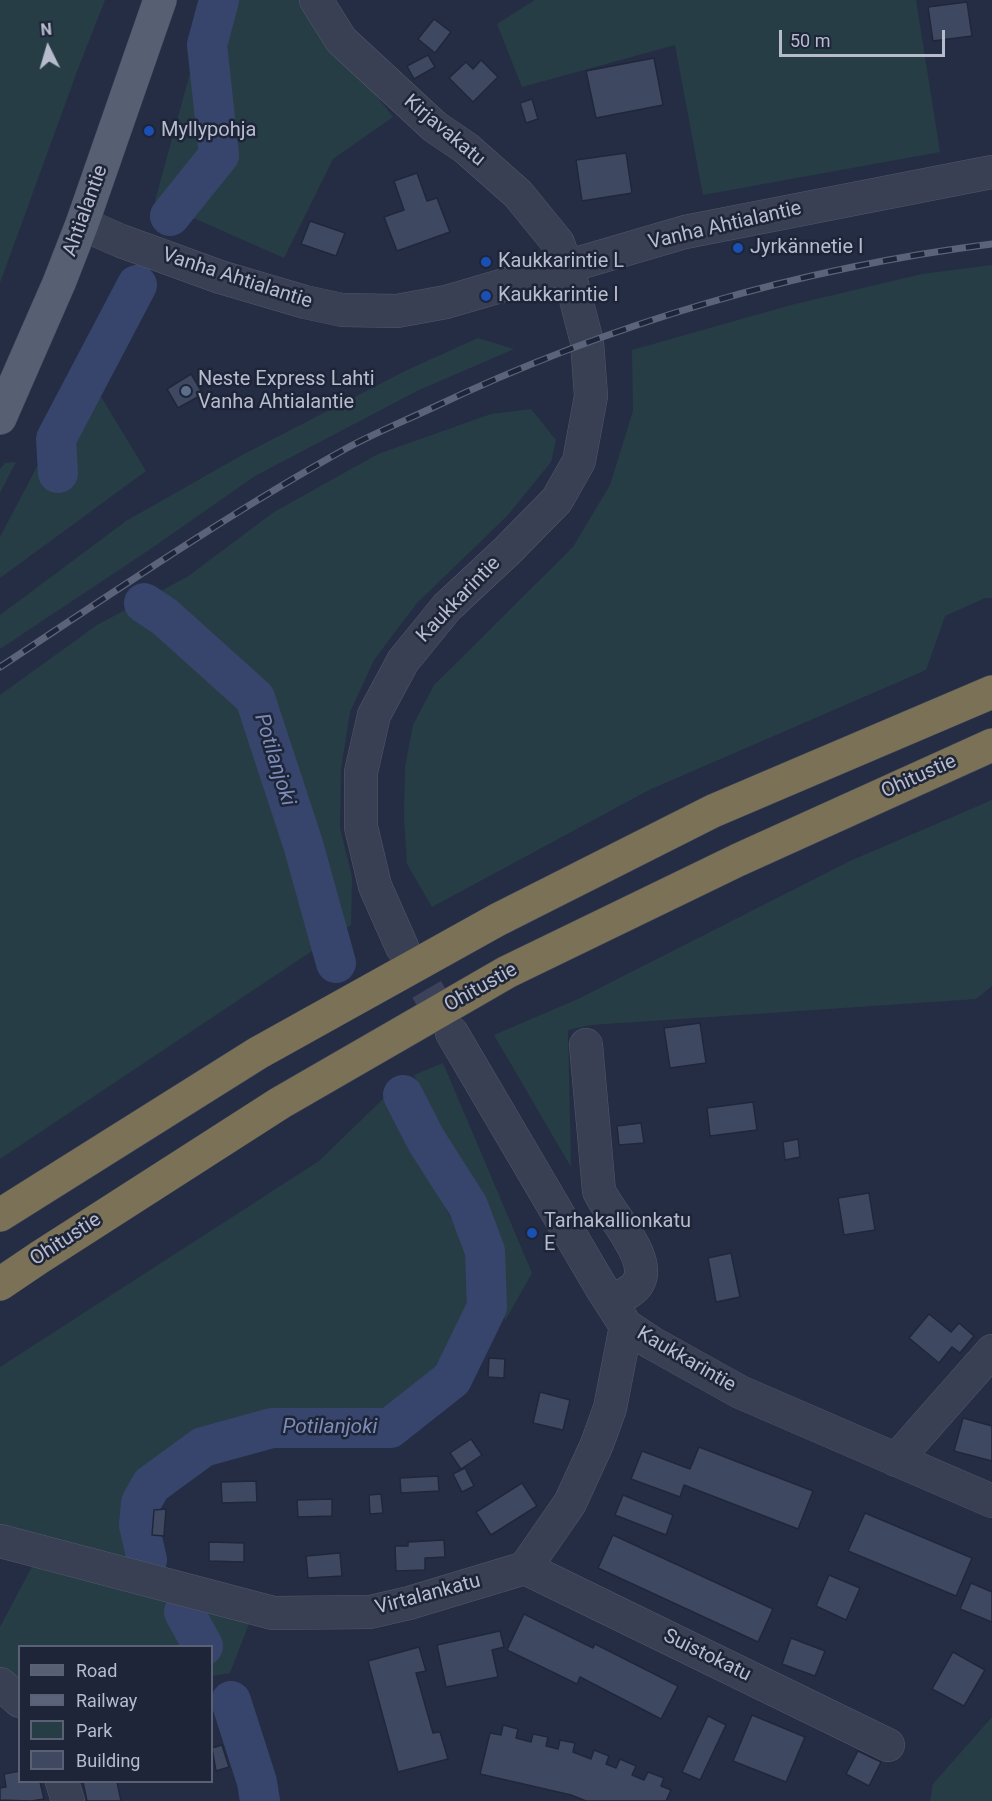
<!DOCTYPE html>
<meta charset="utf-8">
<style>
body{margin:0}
#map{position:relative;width:992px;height:1801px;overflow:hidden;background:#252d44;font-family:Roboto,sans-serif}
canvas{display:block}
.legend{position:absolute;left:18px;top:1645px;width:195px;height:138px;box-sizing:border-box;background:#1e2539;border:2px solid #5b6174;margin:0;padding:8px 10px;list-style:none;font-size:18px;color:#b7bccd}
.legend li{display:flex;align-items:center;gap:12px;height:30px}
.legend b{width:30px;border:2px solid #5b6174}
.north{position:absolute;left:18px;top:18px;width:60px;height:60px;-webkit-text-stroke:4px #1e2539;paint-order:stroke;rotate:355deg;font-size:16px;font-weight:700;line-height:24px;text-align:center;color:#b7bccd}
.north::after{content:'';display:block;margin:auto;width:21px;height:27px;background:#b7bccd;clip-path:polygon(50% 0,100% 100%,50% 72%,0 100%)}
.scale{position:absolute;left:779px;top:30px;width:166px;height:27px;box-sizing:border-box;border:3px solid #b7bccd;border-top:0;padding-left:8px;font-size:18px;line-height:21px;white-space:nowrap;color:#b7bccd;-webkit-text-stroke:4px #1e2539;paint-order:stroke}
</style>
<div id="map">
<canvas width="992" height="1801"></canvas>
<ul class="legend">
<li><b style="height:8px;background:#575f73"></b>Road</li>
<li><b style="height:8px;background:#5b637b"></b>Railway</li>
<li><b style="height:16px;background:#273d45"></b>Park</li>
<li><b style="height:16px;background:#3f4861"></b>Building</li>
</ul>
<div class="north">N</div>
<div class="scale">50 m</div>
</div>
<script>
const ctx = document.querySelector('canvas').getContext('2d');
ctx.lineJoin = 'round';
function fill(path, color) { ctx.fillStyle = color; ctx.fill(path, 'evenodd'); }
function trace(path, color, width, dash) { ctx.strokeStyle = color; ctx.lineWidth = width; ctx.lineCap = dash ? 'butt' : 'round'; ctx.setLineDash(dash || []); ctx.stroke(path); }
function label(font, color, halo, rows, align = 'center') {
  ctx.font = font + ' Roboto,sans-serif'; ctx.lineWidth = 5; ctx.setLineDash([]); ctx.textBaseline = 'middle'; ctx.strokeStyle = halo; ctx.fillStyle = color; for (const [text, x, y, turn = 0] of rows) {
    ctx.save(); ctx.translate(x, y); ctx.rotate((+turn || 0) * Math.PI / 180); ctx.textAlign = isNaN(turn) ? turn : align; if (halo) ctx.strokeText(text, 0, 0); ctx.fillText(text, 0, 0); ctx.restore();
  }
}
fill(new Path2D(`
 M 0,0 L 105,0 L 79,66 L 0,283 Z
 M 210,0 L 302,0 L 393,117 L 333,159 L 284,258 L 155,201 Z
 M 535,0 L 916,0 L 940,152 L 703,195 L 675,45 L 522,87 L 497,24 Z
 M 992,265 L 992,598 L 985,598 L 945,616 L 926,670 L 649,790 L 432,907 L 407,864 L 404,818 L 405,767 L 413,725 L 434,685 L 573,547 L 610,485 L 633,411 L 632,350 L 791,305 L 922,274 Z
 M 478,338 L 514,349 L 417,391 L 255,476 L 149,550 L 0,649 L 0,615 L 126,521 L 244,454 L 405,371 Z
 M 97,390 L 146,471 L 0,578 L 0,537 L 43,455 Z
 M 531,409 L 556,440 L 551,462 L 507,516 L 417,603 L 374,660 L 350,712 L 341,769 L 340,828 L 352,877 L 351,925 L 0,1159 L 0,695 L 97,625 L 187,577 L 274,512 L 378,454 L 491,414 Z
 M 16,462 L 0,493 L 0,469 L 5,463 Z
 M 992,800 L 992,986 L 976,999 L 591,1025 L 568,1030 L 571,1167 L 494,1035 L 578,999 L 850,861 Z
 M 443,1063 L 532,1273 L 505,1321 L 495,1229 L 439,1132 L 414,1075 Z
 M 386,1096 L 473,1260 L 472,1307 L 441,1366 L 378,1413 L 265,1411 L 195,1438 L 123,1499 L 138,1566 L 0,1527 L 0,1367 L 319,1161 Z
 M 34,1563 L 250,1621 L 230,1673 L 212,1676 L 212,1646 L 20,1646 L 19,1689 L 0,1672 L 0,1627 Z
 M 992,1717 L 992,1801 L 930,1801 L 933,1784 Z`), '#273d45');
trace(new Path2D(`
 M 170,216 L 219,155 L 207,45 L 219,0
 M 58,473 L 56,439 L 137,285
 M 144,603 L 165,617 L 255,698 L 303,844 L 336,963
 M 147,1560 L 139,1525 L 141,1503 L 151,1485 L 203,1447 L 272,1428 L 390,1428 L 452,1379 L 487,1307 L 485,1251 L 468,1206 L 426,1140 L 403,1095
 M 184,1612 L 203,1646
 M 231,1701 L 257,1782 L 260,1801`), '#37456c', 40);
const building = new Path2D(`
 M 967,2 L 972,36 L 933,41 L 928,7 Z
 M 434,19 L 451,32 L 435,53 L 418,39 Z
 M 428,55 L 435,67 L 414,79 L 407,66 Z
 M 654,58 L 663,105 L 596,118 L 586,71 Z
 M 481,60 L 498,77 L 473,102 L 449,78 L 466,62 L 473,69 Z
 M 532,99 L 538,119 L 526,123 L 520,103 Z
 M 626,153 L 632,193 L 582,201 L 576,160 Z
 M 417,173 L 427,201 L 437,198 L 450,232 L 397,251 L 384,217 L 404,210 L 394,181 Z
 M 310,221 L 345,233 L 336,256 L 301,244 Z
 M 191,374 L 203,394 L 178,408 L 167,389 Z
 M 700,1023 L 706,1063 L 670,1068 L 664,1028 Z
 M 753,1102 L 757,1130 L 710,1136 L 707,1108 Z
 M 641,1123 L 644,1143 L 619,1145 L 617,1126 Z
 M 798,1139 L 800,1157 L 785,1160 L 783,1142 Z
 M 869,1193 L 875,1230 L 844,1235 L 838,1198 Z
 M 731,1253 L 740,1297 L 716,1302 L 708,1258 Z
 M 929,1314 L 951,1332 L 959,1323 L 974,1336 L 960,1353 L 952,1347 L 939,1363 L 909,1338 Z
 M 489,1358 L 505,1359 L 504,1378 L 488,1377 Z
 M 540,1392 L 570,1400 L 563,1430 L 533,1423 Z
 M 963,1418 L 992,1426 L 992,1461 L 954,1451 Z
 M 471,1439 L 482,1455 L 461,1469 L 450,1453 Z
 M 699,1447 L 813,1491 L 798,1529 L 684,1485 L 680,1497 L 631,1479 L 642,1451 L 690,1469 Z
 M 465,1468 L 474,1486 L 462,1492 L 453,1474 Z
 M 438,1476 L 439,1491 L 401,1493 L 400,1478 Z
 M 256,1481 L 257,1502 L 222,1503 L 221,1482 Z
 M 522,1483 L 537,1506 L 491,1535 L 476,1512 Z
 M 381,1494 L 383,1513 L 370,1514 L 369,1495 Z
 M 623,1495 L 673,1515 L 666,1535 L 615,1515 Z
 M 332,1499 L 332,1516 L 298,1517 L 297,1500 Z
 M 166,1509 L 164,1536 L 152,1535 L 154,1510 Z
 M 865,1513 L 972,1558 L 956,1596 L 848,1551 Z
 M 613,1535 L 773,1609 L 758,1642 L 598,1568 Z
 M 444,1540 L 445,1557 L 425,1558 L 425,1570 L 396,1571 L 395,1546 L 408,1546 L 408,1542 Z
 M 209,1542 L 244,1543 L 244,1562 L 209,1561 Z
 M 340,1553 L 342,1576 L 308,1578 L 306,1556 Z
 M 829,1575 L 860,1588 L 846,1620 L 816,1606 Z
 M 971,1583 L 992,1592 L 992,1622 L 960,1609 Z
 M 524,1614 L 593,1648 L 595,1644 L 678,1686 L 661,1719 L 580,1677 L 577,1684 L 507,1650 Z
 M 500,1631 L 504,1647 L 492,1650 L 498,1677 L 446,1687 L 437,1645 Z
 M 791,1638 L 825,1651 L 815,1676 L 782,1664 Z
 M 419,1647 L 426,1671 L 416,1673 L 433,1733 L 440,1732 L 448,1759 L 398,1772 L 368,1661 Z
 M 953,1652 L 985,1670 L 964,1706 L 932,1689 Z
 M 752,1715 L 805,1737 L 786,1782 L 733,1761 Z
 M 708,1716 L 726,1725 L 700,1780 L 682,1772 Z
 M 503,1725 L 518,1729 L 516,1738 L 531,1742 L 533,1734 L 548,1737 L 546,1746 L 558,1749 L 560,1740 L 575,1743 L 573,1752 L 591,1759 L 594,1750 L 609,1756 L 606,1764 L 616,1768 L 620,1759 L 636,1766 L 632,1775 L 644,1780 L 648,1772 L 664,1778 L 661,1786 L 671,1790 L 666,1801 L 586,1801 L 571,1795 L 480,1774 L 490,1733 L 501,1735 Z
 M 222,1745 L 229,1767 L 216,1771 L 212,1748 Z
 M 858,1751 L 881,1762 L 869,1786 L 846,1774 Z
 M 20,1771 L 20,1782 L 40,1782 L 44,1799 L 31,1801 L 0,1800 L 0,1788 L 6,1787 L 4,1774 Z
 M 83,1782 L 117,1782 L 121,1801 L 87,1801 Z`);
fill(building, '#3f4861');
trace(building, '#20273b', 1.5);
trace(new Path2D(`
 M 402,947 L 452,1033`), '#3b4259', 33, [33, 16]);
const minor = new Path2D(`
 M 316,0 L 341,40 L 435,127 L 466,148 L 518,194 L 558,243 L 572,284 L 587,342 L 591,396 L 579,461 L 557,500 L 507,551 L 447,607 L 403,661 L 374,715 L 361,772 L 361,827 L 375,886 L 402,947
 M 82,224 L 121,241 L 220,277 L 305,302 L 342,310 L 397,311 L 446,302 L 685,232 L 992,172
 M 452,1033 L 601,1287 L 626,1326 L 652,1343 L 740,1392 L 992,1501
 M 586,1045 L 599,1191 C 609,1214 653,1258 638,1283 C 633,1292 619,1297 611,1302
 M 896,1460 L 992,1351
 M 0,1541 L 273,1613 L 370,1612 L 409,1603 L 525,1568 L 570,1503 L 597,1444 L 610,1408 L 626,1326
 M 525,1568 L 888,1745
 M 0,1684 L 20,1701
 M 62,1782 L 68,1801`);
const major = new Path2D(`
 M 0,418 L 59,283 L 82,224 L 160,0`);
const highway = new Path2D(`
 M 0,1215 L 258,1053 L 497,920 L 713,811 L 992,692
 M 0,1284 L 40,1257 L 280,1103 L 507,972 L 738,860 L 992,745`);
trace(minor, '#52586b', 34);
trace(major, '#43495d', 34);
trace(highway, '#41485b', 34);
trace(minor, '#394053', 33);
trace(major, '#575f73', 33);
trace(highway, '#7a7156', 33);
const rail = new Path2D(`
 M 0,667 C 114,592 228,514 347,448 C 375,433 404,421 432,408 C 608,324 799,268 992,244`);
trace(rail, '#5b637b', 7);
trace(rail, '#1e2539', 4.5, [14]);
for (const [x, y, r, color] of [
 [149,131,6,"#1a4fb4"],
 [738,248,6,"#1a4fb4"],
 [486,262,6,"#1a4fb4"],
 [486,296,6,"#1a4fb4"],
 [186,391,6,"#5c6f8a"],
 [532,1233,6,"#1a4fb4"]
]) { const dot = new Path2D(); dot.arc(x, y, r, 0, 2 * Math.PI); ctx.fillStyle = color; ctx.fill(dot); trace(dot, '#1e2539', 2); }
label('20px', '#b7bccd', '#1e2539', [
 ["Myllypohja",161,131],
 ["Jyrkännetie I",750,248],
 ["Kaukkarintie L",498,262],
 ["Kaukkarintie I",498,296],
 ["Neste Express Lahti",198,380],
 ["Vanha Ahtialantie",198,403],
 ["Tarhakallionkatu",544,1222],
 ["E",544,1245]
], 'left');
label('20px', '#b7bccd', '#1e2539', [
 ["Kirjavakatu",444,131,40],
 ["Ahtialantie",86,211,-70],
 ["Vanha Ahtialantie",725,226,-13],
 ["Vanha Ahtialantie",237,279,18],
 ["Kaukkarintie",459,600,-46],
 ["Ohitustie",919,777,-24],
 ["Ohitustie",481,988,-29],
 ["Ohitustie",66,1240,-33],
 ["Kaukkarintie",686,1360,30],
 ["Virtalankatu",428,1595,-15],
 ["Suistokatu",707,1656,26]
]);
label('italic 21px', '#7c8cb6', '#1e2539', [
 ["Potilanjoki",274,760,73],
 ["Potilanjoki",330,1428]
]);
</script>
